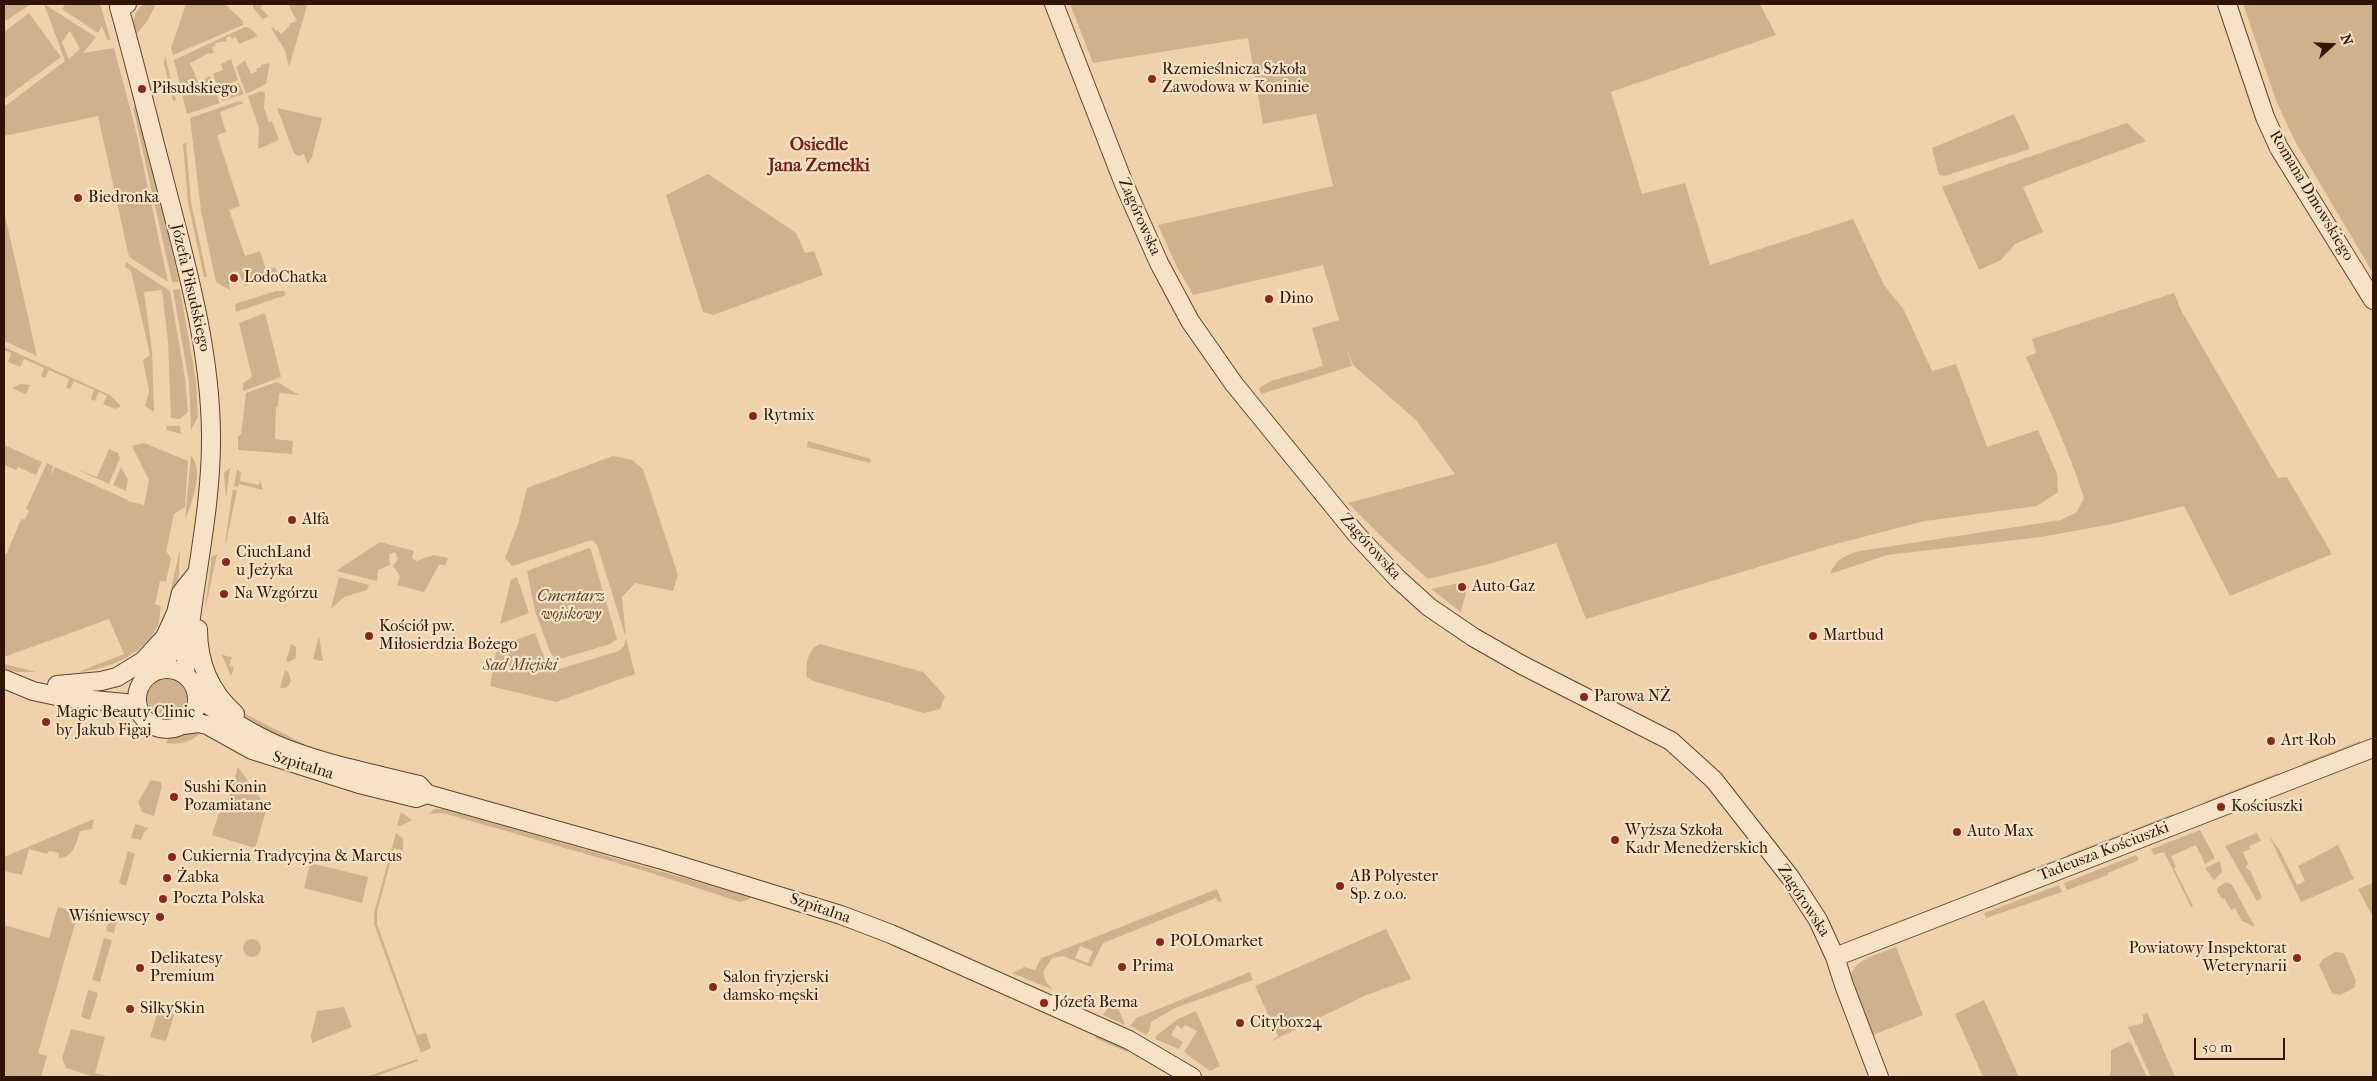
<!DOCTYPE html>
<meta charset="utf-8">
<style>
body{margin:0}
#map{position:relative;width:2377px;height:1081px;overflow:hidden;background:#efd2a9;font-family:"IM FELL French Canon",serif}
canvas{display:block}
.frame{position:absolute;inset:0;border:5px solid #301500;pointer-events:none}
.north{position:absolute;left:2307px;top:20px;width:50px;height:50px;-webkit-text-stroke:4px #f5e2c7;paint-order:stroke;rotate:70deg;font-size:14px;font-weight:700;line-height:20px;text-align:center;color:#301500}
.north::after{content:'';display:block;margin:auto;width:18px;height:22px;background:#301500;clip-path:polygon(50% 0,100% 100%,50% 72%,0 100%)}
.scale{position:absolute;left:2194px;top:1038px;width:91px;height:22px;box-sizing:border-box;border:2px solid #301500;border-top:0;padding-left:6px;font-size:15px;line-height:18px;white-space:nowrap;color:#301500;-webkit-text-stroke:4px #f5e2c7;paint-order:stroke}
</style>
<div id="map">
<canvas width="2377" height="1081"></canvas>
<div class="frame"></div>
<div class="north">N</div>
<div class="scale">50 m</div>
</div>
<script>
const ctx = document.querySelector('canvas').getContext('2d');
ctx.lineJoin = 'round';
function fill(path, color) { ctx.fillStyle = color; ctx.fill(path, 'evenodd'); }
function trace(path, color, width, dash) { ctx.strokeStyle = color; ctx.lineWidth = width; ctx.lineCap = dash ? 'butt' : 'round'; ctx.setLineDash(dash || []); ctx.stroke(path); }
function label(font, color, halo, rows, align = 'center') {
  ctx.font = font + ' "IM FELL French Canon",serif'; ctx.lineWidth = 4.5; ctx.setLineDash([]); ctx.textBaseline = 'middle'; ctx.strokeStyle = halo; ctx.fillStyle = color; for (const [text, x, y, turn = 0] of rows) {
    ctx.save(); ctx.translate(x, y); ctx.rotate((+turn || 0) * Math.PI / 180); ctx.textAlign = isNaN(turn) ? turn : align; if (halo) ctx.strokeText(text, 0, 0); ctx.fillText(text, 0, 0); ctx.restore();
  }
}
fill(new Path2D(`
 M 4,4 L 31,4 L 4,22 Z
 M 44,4 L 96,37 L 83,53 L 114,48 L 135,127 L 168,282 L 129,257 L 98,116 L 4,136 L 4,107 L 65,61 ZM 70,31 L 80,49 L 69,59 L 62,42 Z
 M 66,4 L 100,4 L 111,41 L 107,39 L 102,26 L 98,33 L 62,9 Z
 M 144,4 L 156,4 L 148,20 L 135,36 C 131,23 133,12 144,4 Z
 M 186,4 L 225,4 L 243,21 L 243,25 L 173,55 L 171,48 Z
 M 253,4 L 260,4 L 262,6 L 260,8 L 269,16 L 263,19 L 253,8 Z
 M 288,4 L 306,4 L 307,6 L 289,67 L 285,50 L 271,28 L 273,27 L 276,31 L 278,30 L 281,34 L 290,26 L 289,24 L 297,21 Z
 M 1070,4 L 1760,4 L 1776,35 L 1611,92 L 1642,194 L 1685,183 L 1710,265 L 1853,219 L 1884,285 L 1904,310 L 1932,371 L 1956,364 L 1987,447 L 2038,430 L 2057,474 L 2058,492 L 2037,506 L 1925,521 L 1828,546 L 1586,619 L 1556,543 L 1489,564 L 1428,579 L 1385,540 L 1348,503 L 1455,474 L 1416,420 L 1353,365 L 1347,348 L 1352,366 L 1261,394 L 1259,388 L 1271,381 L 1323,366 L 1312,328 L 1339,320 L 1323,265 L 1193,295 L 1176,265 L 1158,225 L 1333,186 L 1316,114 L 1263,124 L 1248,38 L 1093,63 Z
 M 2243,4 L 2373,4 L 2373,273 L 2296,143 L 2277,103 Z
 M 29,13 L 61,57 L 4,99 L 4,32 Z
 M 245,27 L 250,28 L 258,36 L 239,44 L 236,37 L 232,39 L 230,36 L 226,38 L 227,41 L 215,43 L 216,45 L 212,47 L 214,53 L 210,54 L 209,53 L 190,63 L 198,82 L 210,76 L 220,103 L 187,114 L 174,60 Z
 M 139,42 L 170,166 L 168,167 L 136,45 Z
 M 165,55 L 176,100 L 173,101 L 164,63 Z
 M 231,59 L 238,80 L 223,86 L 224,89 L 239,83 L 244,94 L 223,101 L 213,74 L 223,70 L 221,64 Z
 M 245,60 L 251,74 L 257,71 L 256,69 L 261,67 L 261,65 L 270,63 L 266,84 L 246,94 L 236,67 Z
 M 262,91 L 265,93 L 264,108 L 269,122 L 272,121 L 279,140 L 258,149 L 259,128 L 248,96 Z
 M 239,101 L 244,103 L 220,112 L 226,132 L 217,135 L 240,206 L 229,210 L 245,256 L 260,251 L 266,270 L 275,267 L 278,274 L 260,280 L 258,273 L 252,275 L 253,279 L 249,281 L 250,284 L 244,286 L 238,271 L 228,275 L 230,290 L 216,282 L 201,211 L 190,118 Z
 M 139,106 L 179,282 L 172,282 L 133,107 Z
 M 277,108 L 322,118 L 312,157 L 308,164 L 304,154 L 298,156 L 294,153 Z
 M 2014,114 L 2030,149 L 1944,176 L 1939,175 L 1932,148 Z
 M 2127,123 L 2146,141 L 2023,187 L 2043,232 L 2015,244 L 2001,260 L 1979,270 L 1942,187 Z
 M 186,143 L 191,202 L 207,277 L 204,277 L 188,203 L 183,144 Z
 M 708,174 L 796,233 L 805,253 L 814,251 L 823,275 L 713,315 L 703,312 L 666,195 Z
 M 4,211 L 37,356 L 4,341 Z
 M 126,262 L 170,291 L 185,378 L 188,412 L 180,419 L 171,418 L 168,342 L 162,290 L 144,292 L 152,351 L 154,412 L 145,406 L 149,391 L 143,360 L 150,355 L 131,271 L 125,267 Z
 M 180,289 L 196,381 L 198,417 L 191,430 L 189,382 L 173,290 Z
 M 276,291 L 284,291 L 286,295 L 236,312 L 235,304 Z
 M 2174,293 L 2181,310 L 2278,478 L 2287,477 L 2332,554 L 2230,596 L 2184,506 L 2112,524 L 2041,537 L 1887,555 L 1830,574 C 1836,559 1845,555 1860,551 L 2061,520 L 2077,512 L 2084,498 C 2069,450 2046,403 2026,357 L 2036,353 L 2032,339 Z
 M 265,313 L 281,377 L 243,391 L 243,383 L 252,377 L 239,323 Z
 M 4,347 L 110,395 L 121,406 L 115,409 L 103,404 L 107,396 L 99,392 L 95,401 L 91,399 L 94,390 L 74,381 L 70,389 L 66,388 L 69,379 L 49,370 L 45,378 L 41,376 L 44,368 L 24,359 L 20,367 L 8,362 L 11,353 L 4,350 Z
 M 277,382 L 299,395 L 279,393 L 278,407 L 276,407 L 275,439 L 293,441 L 292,454 L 238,450 L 238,437 L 241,434 L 246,393 Z
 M 21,384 L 30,385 L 26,394 L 12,388 Z
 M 166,426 L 180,426 L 181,434 L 167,430 Z
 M 808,441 L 871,459 L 870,463 L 807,447 Z
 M 144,443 L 188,461 L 185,507 L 174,514 L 166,551 L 171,558 L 166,582 L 160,581 L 155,604 L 161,606 C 160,612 160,620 158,625 C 145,654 107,670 78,672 L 124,654 L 109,619 L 4,657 L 4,555 L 7,553 L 21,519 L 25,520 L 29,510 L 26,509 L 47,463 L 53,466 L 51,475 L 55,467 L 128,500 L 127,501 L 144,505 L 149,480 L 132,446 Z
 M 4,445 L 42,462 L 36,475 L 18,467 L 16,470 L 4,465 Z
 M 109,449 L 118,453 L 120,458 L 109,484 L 76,469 L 97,477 Z
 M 191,455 C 205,473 191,503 185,521 Z
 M 613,456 L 632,460 L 643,469 L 678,575 L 673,591 L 635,583 L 622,597 L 626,638 L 635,674 L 556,702 L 490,686 L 497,647 L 535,633 L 548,667 L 556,670 L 619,651 L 624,646 L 626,638 L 597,545 L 592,540 L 512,566 L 505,558 L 518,524 L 527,488 Z
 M 121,467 L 128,480 L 126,491 L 113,485 Z
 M 230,468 L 230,469 L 226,498 L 224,473 Z
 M 237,469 L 241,473 L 240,481 L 259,485 L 260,480 L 263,490 L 239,484 L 238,487 L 234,486 Z
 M 233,489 L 237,491 L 226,543 L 225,543 Z
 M 380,542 L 414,551 L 412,558 L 416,561 L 433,555 L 448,558 L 445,565 L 439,565 L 424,592 L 397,585 L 400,576 L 393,566 L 398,559 L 396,553 L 394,552 L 389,555 L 390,565 L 378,570 L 377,581 L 336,571 Z
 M 589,548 L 591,550 L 617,639 L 610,644 L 560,659 L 554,657 L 550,652 L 535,611 L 527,571 Z
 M 180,549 L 178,590 L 163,625 Z
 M 217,555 L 204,614 L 212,556 Z
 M 339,577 L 369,585 L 367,590 L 344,597 L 331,609 Z
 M 517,577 L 529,613 L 500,624 L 511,580 Z
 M 1459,583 L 1464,584 L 1467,588 L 1461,612 L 1431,589 Z
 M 319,636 L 323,661 L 322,661 L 313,659 Z
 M 291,644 L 296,647 L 296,658 L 289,662 L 286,661 Z
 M 820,644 L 923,672 L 945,696 L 940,709 L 924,713 L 813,681 L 807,677 C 805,666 808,648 820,644 Z
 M 222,655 L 232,657 L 229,666 L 234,667 L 231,676 Z
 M 4,664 L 36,672 L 17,672 L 4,669 Z
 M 285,670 L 289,673 L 291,681 C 289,686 285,689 280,688 Z
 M147 697a20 20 0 1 1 40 0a20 20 0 1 1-40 0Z
 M 234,708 L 306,745 L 286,742 L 277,738 Z
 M 205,729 C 194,741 182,745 166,743 C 172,728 192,730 205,729 Z
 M 2360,741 L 2361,745 L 2303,767 L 2303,763 Z
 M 238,767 L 261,799 L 261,803 L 268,805 L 255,848 L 212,835 L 223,800 L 228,801 Z
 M 2278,773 L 2279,777 L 2206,805 L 2204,802 Z
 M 151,780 L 161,782 L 162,787 L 154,816 L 142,812 L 138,802 Z
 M 434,809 L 444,809 L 750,897 L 750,899 L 740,902 L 645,871 L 443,813 L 429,814 Z
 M 401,812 L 412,820 L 401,826 L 397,825 Z
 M 2173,814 L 2174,817 L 2067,859 L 2067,855 Z
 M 94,819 L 92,829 L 80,831 C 76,843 74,857 59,858 L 59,853 L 49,851 L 47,854 L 29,849 L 22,875 L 4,871 L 4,857 Z
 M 135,824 L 149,828 L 144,832 L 141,840 L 131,838 Z
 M 2198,824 L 2198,826 L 2005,902 L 2004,899 Z
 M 2200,830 L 2215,858 L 2205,864 L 2196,845 L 2171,856 L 2176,867 L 2174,868 L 2193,906 L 2191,907 L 2164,852 L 2154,855 L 2151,849 Z
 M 396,833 L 403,839 L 403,851 L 394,848 L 377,912 L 377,924 L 417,1035 L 426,1033 L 431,1048 L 421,1053 L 374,924 L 374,913 Z
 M 2257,833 L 2261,841 L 2249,846 L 2250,849 L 2243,852 L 2248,864 L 2246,867 L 2251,872 L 2262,898 L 2257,901 L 2225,846 Z
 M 2269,836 L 2280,851 L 2297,885 L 2305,881 L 2298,866 L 2338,845 L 2354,879 L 2301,902 Z
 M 128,851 L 135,854 L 126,886 L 119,883 Z
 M 2136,855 L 2139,860 L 2108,873 L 2108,875 L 2067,890 L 2064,883 Z
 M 2058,859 L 2057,863 L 1996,886 L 1995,883 Z
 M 2220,861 L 2222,872 L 2214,880 L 2205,868 Z
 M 310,863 L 368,877 L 362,903 L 304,888 Z
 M 2226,882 L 2232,885 L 2255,927 L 2242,921 L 2235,908 L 2231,910 L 2224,898 L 2222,899 L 2217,891 L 2218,887 Z
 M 2373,883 L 2373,917 L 2358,889 Z
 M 2059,885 L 2062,892 L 1986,918 L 1984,913 Z
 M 1217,889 L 1222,901 L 1218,902 L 1216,898 L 1103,943 L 1091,967 L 1063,956 L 1052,958 L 1043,972 L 1046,982 L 1053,990 L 1012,973 L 1024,967 L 1035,970 L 1041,958 L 1047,956 ZM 1080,946 L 1093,951 L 1088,963 L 1075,958 Z
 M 1939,906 L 1941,908 L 1856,941 L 1856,938 Z
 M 58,907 L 69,910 L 76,920 L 38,1053 L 47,1056 L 41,1077 L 4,1077 L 4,925 L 49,938 Z
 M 112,912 L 119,913 L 114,933 L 106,931 Z
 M 1386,929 L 1411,979 L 1364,996 L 1270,1042 L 1278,1036 L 1255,986 Z
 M 104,938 L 112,940 L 100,982 L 92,980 Z
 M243 948a9 9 0 1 1 18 0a9 9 0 1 1-18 0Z
 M 1896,947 L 1923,1015 L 1873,1035 L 1850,977 C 1855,958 1880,954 1896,947 Z
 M 2336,952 L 2344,953 L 2356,981 L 2354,988 L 2340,995 L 2332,993 L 2319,965 L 2323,959 Z
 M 1250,972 L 1253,980 L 1175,1008 L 1151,1022 L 1149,1032 L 1146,1035 L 1130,1026 L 1136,1018 Z
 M 88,990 L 98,993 L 90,1020 L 81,1017 Z
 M 1984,1000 L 2019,1077 L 1983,1077 L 1955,1014 Z
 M 159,1007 L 175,1012 L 166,1041 L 150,1037 Z
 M 344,1007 L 352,1027 L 312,1043 L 311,1036 L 317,1011 Z
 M 1116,1007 L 1119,1010 L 1125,1025 L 1103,1015 L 1108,1008 Z
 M 1196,1011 L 1220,1066 L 1210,1071 L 1184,1052 L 1197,1031 L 1185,1025 L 1182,1029 L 1177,1025 L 1171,1035 L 1183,1042 L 1179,1049 L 1155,1039 L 1156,1036 L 1178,1019 Z
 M 2147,1012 L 2173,1072 L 2175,1077 L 2151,1077 L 2128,1027 L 2143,1023 L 2143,1015 Z
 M 71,1029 L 105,1037 L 95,1073 L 111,1077 L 94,1077 L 66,1068 L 62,1058 Z
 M 1096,1035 L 1128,1049 L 1127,1052 L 1095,1038 Z
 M 2128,1042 L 2131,1043 L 2147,1077 L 2109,1077 L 2111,1071 L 2111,1050 Z
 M 417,1059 L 418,1061 L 374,1077 L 366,1077 Z`), '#cfb28c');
const minor = new Path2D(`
 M 127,4 L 119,7 C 135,63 148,119 163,175 C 185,261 210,345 211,434 C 212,515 190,594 185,674
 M 1054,4 L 1124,184 L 1159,263 L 1190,321 L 1234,384 L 1357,535 L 1397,578 L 1429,607 L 1473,637 L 1522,665 L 1671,741 L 1714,780 L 1790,877 L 1818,920 L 1835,957 L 1844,985 L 1879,1077
 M 2227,4 L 2265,117 L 2279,148 L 2373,300
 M 198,629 C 198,663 209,691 235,714
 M137 699a30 30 0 1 1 60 0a30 30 0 1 1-60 0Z
 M 157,670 C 173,656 174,643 179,624
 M 4,679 L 33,691 L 61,697 L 125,703 L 139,710
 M 57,685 L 101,681 L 117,677 L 143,661 L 165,637 L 176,613 L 181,593 L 196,574
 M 198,698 C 223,715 249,733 277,745 C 322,764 372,773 419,785 L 427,794 L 659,859 L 841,915 L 891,934 L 1129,1040 L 1192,1077
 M 183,725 L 198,723 L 207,725 L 252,750 L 359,784 L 416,798 L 427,794
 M 1835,957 L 2373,748`);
trace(minor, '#60442a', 20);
trace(minor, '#f5e2c7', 18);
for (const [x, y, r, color] of [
 [1152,79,5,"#8f2418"],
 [142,89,5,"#8f2418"],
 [78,198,5,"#8f2418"],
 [234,278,5,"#8f2418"],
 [1269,299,5,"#8f2418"],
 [753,416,5,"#8f2418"],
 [292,520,5,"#8f2418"],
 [226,562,5,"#8f2418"],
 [1462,587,5,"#8f2418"],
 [224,594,5,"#8f2418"],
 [369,636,5,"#8f2418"],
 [1813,636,5,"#8f2418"],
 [1584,697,5,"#8f2418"],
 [46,722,5,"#8f2418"],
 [2271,741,5,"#8f2418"],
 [174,797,5,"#8f2418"],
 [2221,807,5,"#8f2418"],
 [1957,832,5,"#8f2418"],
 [1615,840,5,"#8f2418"],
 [172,857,5,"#8f2418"],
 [167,878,5,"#8f2418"],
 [1340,886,5,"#8f2418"],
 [163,899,5,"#8f2418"],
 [160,917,5,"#8f2418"],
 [1160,942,5,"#8f2418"],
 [2297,958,5,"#8f2418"],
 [1122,967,5,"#8f2418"],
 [140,968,5,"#8f2418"],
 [713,987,5,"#8f2418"],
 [1044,1003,5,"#8f2418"],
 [130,1009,5,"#8f2418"],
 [1240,1023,5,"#8f2418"]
]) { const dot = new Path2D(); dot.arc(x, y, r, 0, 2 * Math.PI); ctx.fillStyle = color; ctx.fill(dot); trace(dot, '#f5e2c7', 2); }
label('16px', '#301500', '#f5e2c7', [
 ["Rzemieślnicza Szkoła",1162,70],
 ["Zawodowa w Koninie",1162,88],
 ["Piłsudskiego",152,89],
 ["Biedronka",88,198],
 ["LodoChatka",244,278],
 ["Dino",1279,299],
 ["Rytmix",763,416],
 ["Alfa",302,520],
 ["CiuchLand",236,553],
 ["u Jeżyka",236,571],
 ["Auto-Gaz",1472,587],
 ["Na Wzgórzu",234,594],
 ["Kościół pw.",379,627],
 ["Miłosierdzia Bożego",379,645],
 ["Martbud",1823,636],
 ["Parowa NŻ",1594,697],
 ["Magic Beauty Clinic",56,713],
 ["by Jakub Figaj",56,731],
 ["Art-Rob",2281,741],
 ["Sushi Konin",184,788],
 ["Pozamiatane",184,806],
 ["Kościuszki",2231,807],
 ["Wyższa Szkoła",1625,831],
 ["Kadr Menedżerskich",1625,849],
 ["Auto Max",1967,832],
 ["Cukiernia Tradycyjna & Marcus",182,857],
 ["AB Polyester",1350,877],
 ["Sp. z o.o.",1350,895],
 ["Żabka",177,878],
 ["Poczta Polska",173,899],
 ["Wiśniewscy",150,917,"right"],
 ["POLOmarket",1170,942],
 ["Powiatowy Inspektorat",2287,949,"right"],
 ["Weterynarii",2287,967,"right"],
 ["Delikatesy",150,959],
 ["Premium",150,977],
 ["Prima",1132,967],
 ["Salon fryzjerski",723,978],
 ["damsko-męski",723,996],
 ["Józefa Bema",1054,1003],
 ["SilkySkin",140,1009],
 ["Citybox24",1250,1023]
], 'left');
label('16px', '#301500', '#f5e2c7', [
 ["Romana Dmowskiego",2311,196,59],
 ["Zagórowska",1139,217,66],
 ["Józefa Piłsudskiego",190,288,77],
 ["Zagórowska",1370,547,48],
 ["Szpitalna",303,766,17],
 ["Tadeusza Kościuszki",2104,852,-21],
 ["Zagórowska",1803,901,57],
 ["Szpitalna",820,909,19]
]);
label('italic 16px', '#60442a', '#f5e2c7', [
 ["Cmentarz",571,597],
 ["wojskowy",571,615],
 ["Sad Miejski",520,666]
]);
label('bold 18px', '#7a1f14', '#f5e2c7', [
 ["Osiedle",819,146],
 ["Jana Zemełki",819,167]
]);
</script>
